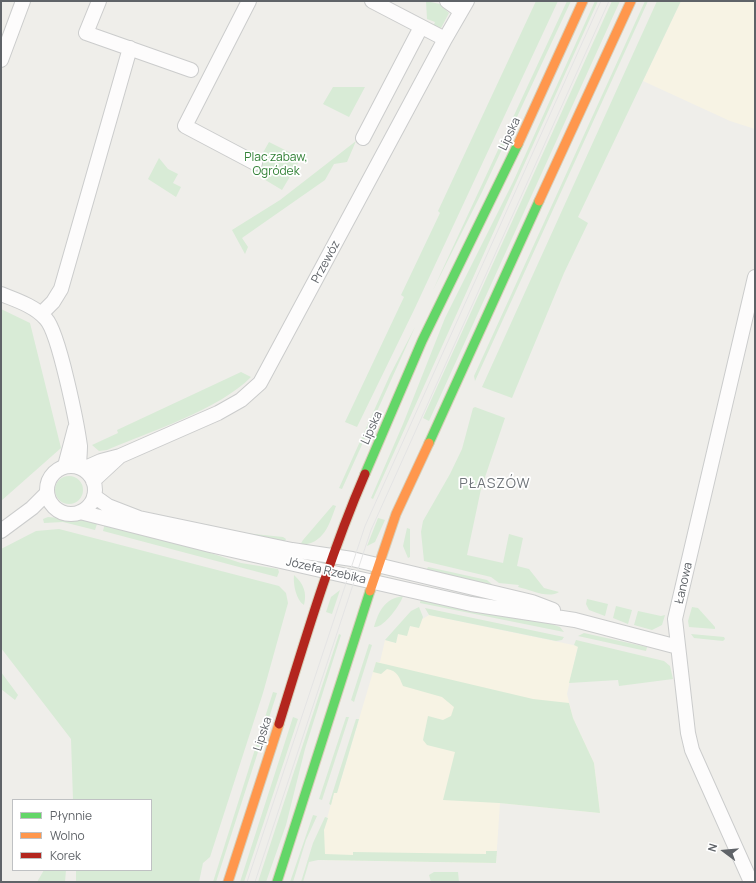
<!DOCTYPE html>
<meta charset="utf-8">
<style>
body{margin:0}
#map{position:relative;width:756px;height:883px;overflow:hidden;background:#efeeea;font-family:Manrope,sans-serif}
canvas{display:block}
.frame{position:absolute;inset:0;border:2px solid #5f6368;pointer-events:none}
.legend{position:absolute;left:12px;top:799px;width:140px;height:72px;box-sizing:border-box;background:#fff;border:1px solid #bfc1c3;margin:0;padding:5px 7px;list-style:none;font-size:12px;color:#5f6368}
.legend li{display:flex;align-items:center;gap:8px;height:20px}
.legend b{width:20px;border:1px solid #bfc1c3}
.north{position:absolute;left:704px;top:831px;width:40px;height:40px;-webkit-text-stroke:3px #fff;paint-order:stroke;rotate:286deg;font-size:11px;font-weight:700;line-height:16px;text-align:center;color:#5f6368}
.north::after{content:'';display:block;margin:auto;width:14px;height:18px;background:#5f6368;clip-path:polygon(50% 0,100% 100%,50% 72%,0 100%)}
</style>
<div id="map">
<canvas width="756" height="883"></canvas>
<div class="frame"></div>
<ul class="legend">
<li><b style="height:5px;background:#63d668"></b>Płynnie</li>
<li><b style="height:5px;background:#ff974d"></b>Wolno</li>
<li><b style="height:5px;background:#b3261e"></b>Korek</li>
</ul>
<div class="north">N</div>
</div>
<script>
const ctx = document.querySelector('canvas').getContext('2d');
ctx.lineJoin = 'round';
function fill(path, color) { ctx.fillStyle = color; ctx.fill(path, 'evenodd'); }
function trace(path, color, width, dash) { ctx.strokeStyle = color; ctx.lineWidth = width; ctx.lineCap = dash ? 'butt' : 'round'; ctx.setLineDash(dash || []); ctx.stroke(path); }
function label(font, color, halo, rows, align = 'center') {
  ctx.font = font + ' Manrope,sans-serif'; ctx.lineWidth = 3.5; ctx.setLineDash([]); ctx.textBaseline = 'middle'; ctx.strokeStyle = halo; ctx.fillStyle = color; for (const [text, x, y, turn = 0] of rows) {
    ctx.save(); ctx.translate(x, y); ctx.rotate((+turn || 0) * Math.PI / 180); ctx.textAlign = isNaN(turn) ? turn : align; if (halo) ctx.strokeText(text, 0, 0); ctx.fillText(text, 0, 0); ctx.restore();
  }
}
fill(new Path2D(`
 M 681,1 L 755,1 L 755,129 L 730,121 L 643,81 Z
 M 429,615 L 578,646 L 567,694 L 573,718 L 594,763 L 600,813 L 500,803 L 496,863 L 318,860 L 323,833 L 334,793 L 337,793 L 373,672 L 376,662 L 380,662 L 385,640 L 396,643 L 398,634 Z`), '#f7f3e4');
fill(new Path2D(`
 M 426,1 L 440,4 L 449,13 L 440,30 L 433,27 L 435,22 L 427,19 Z
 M 536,1 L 558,1 L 414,310 L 357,427 L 345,422 L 404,297 L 401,295 L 440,213 L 438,211 Z
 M 567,1 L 571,1 L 482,192 L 433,290 Z
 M 595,1 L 598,1 L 373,499 L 371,498 L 403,424 L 445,318 L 513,182 Z
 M 612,1 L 620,1 L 429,421 L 423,418 Z
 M 645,1 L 648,1 L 475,381 L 474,376 Z
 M 657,1 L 681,1 L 578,217 L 588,223 L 564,273 L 512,398 L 482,387 Z
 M 333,87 L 365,87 L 349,117 L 323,104 Z
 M 356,141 L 347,162 L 334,164 L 325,180 L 242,238 L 248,247 L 245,254 L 232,230 L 280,200 Z
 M 269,142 L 301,158 L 282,190 L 252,172 Z
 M 159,158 L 168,169 L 178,174 L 173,183 L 181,187 L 176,197 L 148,179 Z
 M 1,309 L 30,323 L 61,448 L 1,501 Z
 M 415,327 L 342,489 L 339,488 L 390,375 Z
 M 241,372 L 251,377 C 220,409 149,432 107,450 L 99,451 L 92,445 L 118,433 L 117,430 Z
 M 475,407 L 505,418 L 481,489 L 467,555 L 503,563 L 509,534 L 523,538 L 517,566 L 529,569 L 544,588 L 559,592 C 548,599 531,590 518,587 L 519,585 L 499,583 L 491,577 L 424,561 L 421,532 L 423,521 L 450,474 L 462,449 L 473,408 Z
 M55 490a14 14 0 1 1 28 0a14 14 0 1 1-28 0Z
 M 333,505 L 336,506 C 329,525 324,544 300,545 L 303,540 Z
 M 48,517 L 98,521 L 95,530 L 63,522 L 44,523 L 43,519 Z
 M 378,518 L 385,520 L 375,542 L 367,546 Z
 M 105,523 L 171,540 L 241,563 L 278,569 L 279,572 L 277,577 L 103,531 Z
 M 195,523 L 210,525 L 225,531 L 283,537 L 286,539 L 284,543 L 189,524 Z
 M 407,528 L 410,529 L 410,557 L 408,558 L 403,546 Z
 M 59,529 L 279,586 L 286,593 L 288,603 L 263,693 L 210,857 L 203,863 L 199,882 L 76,882 L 76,870 L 151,870 L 151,800 L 73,800 L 71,739 L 1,648 L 1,549 L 36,531 Z
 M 428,567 L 487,580 L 496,588 L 426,571 Z
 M 294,575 C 304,584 307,593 304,605 C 296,600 293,584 294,575 Z
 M 340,590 L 332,614 L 326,612 L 331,597 Z
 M 403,596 C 401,604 383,629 374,627 C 379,611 384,599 403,596 Z
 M 421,598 L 551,624 L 560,627 L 564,632 L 420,603 Z
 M 587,599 L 608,604 L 605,616 L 589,610 L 586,604 Z
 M 616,606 L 632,610 L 628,624 L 613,618 Z
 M 419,607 L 423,617 L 419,628 L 410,626 L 407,636 L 398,634 L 396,643 L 385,640 L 411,611 Z
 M 692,607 L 698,608 L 715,627 L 715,629 L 689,627 L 688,621 Z
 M 425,608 L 564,637 L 562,640 L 556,641 L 429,615 Z
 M 638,611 L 661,616 L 665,615 L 662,625 L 652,630 L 634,625 Z
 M 584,633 L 647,647 L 646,651 L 578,636 Z
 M 339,634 L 341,635 L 305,749 L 286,825 L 266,882 L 258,882 Z
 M 691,634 L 724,637 L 725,639 L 723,641 L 694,638 Z
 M 576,640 L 664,661 L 670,666 L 673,679 L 619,686 L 618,680 L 569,683 L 578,647 L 574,645 Z
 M 369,644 L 372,645 L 354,702 L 351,700 Z
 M 376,662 L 533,699 L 569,703 L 573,718 L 594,763 L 600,813 L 499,803 L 443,800 L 455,752 L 427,745 L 423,740 L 428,716 L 443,720 L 451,716 L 454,707 L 442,697 L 403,686 C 399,677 398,671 387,669 L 381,674 L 373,672 Z
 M 1,672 L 18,695 L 15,700 L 1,689 Z
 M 273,692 L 277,693 L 216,882 L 213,882 Z
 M 293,717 L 298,719 L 244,882 L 240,882 Z
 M 346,717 L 349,717 L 322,800 L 319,799 Z
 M 356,719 L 359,719 L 337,793 L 334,793 L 331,805 L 329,804 Z
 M 313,815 L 317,816 L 306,840 L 293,882 L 290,882 Z
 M 325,817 L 328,818 L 324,830 L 325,854 L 353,855 L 353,852 L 486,854 L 486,851 L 497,851 L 496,863 L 318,860 L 309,862 L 303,882 L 301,882 L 313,843 Z
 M 44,870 L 66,870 L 65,882 L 37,882 Z
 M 434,872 L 458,872 L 459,882 L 431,882 L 429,875 Z`), '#d8ebd6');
const street = new Path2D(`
 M 99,1 L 86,33 L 191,70
 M 249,1 L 185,126 L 255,163
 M 372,1 L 445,39
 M 447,1 L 461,11
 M 1,60 L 23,1
 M 363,138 L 421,27
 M 1,294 C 16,300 35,306 46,319 C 59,333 77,424 80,446 C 80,453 79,461 79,467
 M 41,314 L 53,302 L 61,289 L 130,48
 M 65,466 L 75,428
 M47 490a24 24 0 1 1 48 0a24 24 0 1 1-48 0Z
 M 83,469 L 101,461 L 120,456 L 218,413 L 241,400 L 260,383 L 445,39 L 467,1
 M 93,481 L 120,456
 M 94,496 L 108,506 L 139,518 L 292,550 L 352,559 L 532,602 L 553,610
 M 80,512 L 210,545 L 471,604 L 575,620 L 678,647
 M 1,531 L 32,508 L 47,493
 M 751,882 L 692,750 L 688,733 L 675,619 L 755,277`);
const fast = new Path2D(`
 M 429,443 L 539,201
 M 365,474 L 422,341 L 518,144
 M 277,882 L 370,591`);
const slow = new Path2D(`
 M 518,144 L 583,1
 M 539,201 L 631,1
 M 370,591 L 396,514 L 429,443
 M 228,882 L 279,724`);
const jam = new Path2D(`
 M 279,724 C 305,640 330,555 365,474`);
trace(street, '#cbcccc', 16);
trace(fast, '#d7ceb8', 11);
trace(slow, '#d7ceb8', 11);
trace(jam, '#d7ceb8', 11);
trace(street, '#fdfcfc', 14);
trace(fast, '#63d668', 9);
trace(slow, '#ff974d', 9);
trace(jam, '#b3261e', 9);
trace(new Path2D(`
 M 247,882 L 365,526 L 601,1
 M 255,882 L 371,530 L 609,1`), '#e4e4e4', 1);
label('12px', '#5f6368', '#fff', [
 ["Lipska",510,134,-65],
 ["Przewóz",326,262,-62],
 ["Lipska",372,428,-66],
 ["Józefa Rzebika",326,571,13],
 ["Łanowa",684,583,-77],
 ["Lipska",263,734,-72]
]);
label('12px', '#348238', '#fff', [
 ["Plac zabaw,",276,158],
 ["Ogródek",276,172]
]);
ctx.letterSpacing = '1px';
label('14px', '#70757a', '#fff', [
 ["PŁASZÓW",495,484]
]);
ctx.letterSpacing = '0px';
</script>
